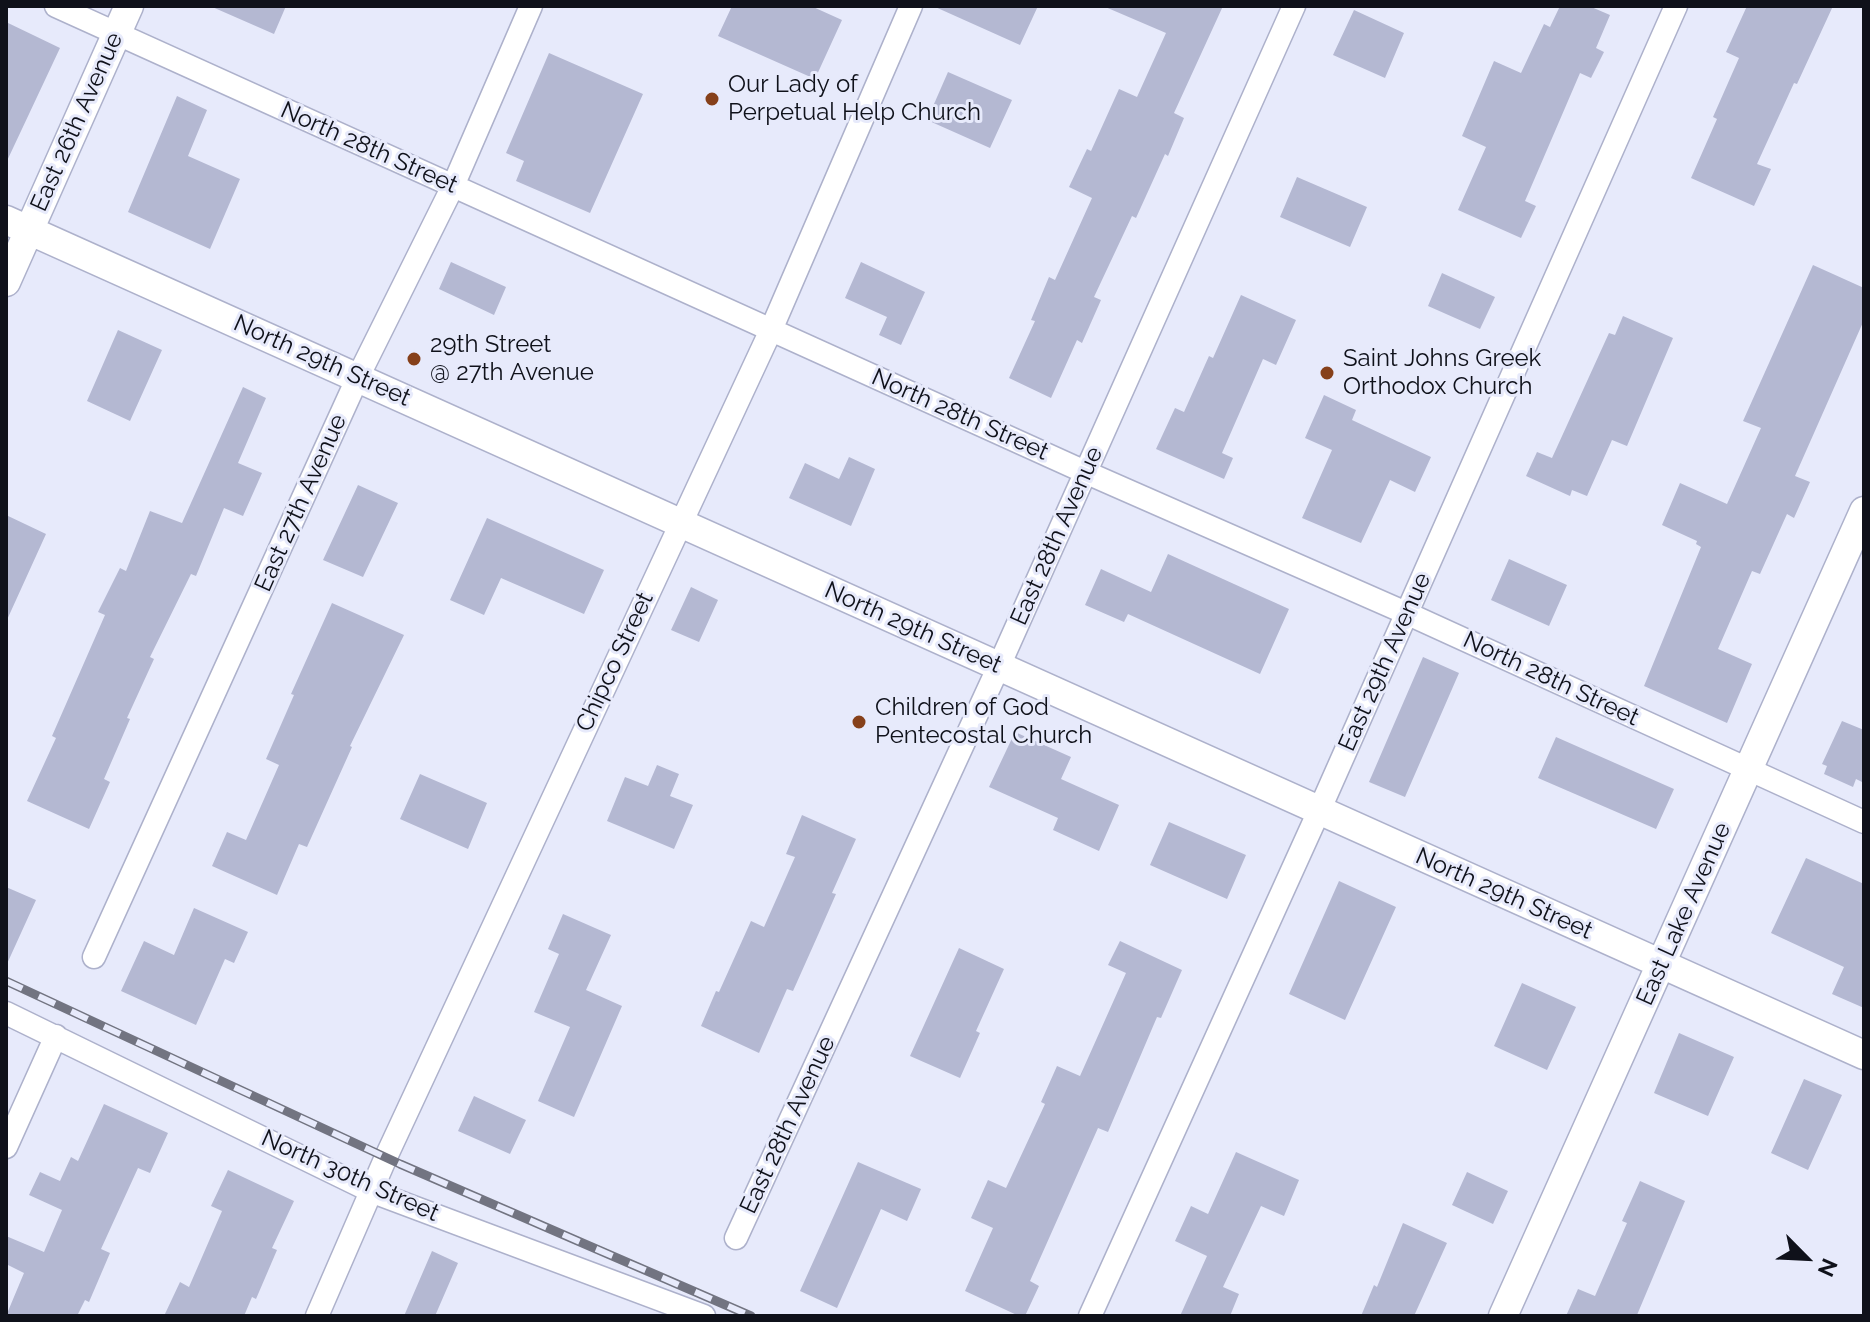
<!DOCTYPE html>
<style>
body{margin:0}
#map{position:relative;width:1870px;height:1322px;overflow:hidden;background:#e7eafb;font-family:Raleway,sans-serif}
canvas{display:block}
.frame{position:absolute;inset:0;border:8px solid #0f111a;pointer-events:none}
.north{position:absolute;left:1766px;top:1218px;width:80px;height:80px;-webkit-text-stroke:6px #e7eafb;paint-order:stroke;rotate:114deg;font-size:22px;font-weight:700;line-height:32px;text-align:center;color:#0f111a}
.north::after{content:'';display:block;margin:auto;width:28px;height:36px;background:#0f111a;clip-path:polygon(50% 0,100% 100%,50% 72%,0 100%)}
</style>
<div id="map">
<canvas width="1870" height="1322"></canvas>
<div class="frame"></div>
<div class="north">N</div>
</div>
<script>
const ctx = document.querySelector('canvas').getContext('2d');
ctx.lineJoin = 'round';
function fill(path, color) { ctx.fillStyle = color; ctx.fill(path, 'evenodd'); }
function trace(path, color, width, dash) { ctx.strokeStyle = color; ctx.lineWidth = width; ctx.lineCap = dash ? 'butt' : 'round'; ctx.setLineDash(dash || []); ctx.stroke(path); }
function label(font, color, halo, rows, align = 'center') {
  ctx.font = font + ' Raleway,sans-serif'; ctx.lineWidth = 6; ctx.setLineDash([]); ctx.textBaseline = 'middle'; ctx.strokeStyle = halo; ctx.fillStyle = color; for (const [text, x, y, turn = 0] of rows) {
    ctx.save(); ctx.translate(x, y); ctx.rotate((+turn || 0) * Math.PI / 180); ctx.textAlign = isNaN(turn) ? turn : align; if (halo) ctx.strokeText(text, 0, 0); ctx.fillText(text, 0, 0); ctx.restore();
  }
}
fill(new Path2D(`
 M 210,6 L 286,6 L 274,34 Z
 M 732,6 L 811,6 L 842,20 L 815,79 L 718,36 Z
 M 933,6 L 1038,6 L 1020,45 Z
 M 1103,6 L 1223,6 L 1174,113 L 1184,118 L 1168,156 L 1165,154 L 1136,218 L 1132,216 L 1094,297 L 1101,300 L 1082,343 L 1077,340 L 1051,398 L 1009,378 L 1035,321 L 1031,320 L 1049,277 L 1055,280 L 1092,198 L 1069,187 L 1087,149 L 1091,151 L 1119,89 L 1137,97 L 1166,33 Z
 M 1560,6 L 1589,6 L 1610,15 L 1596,48 L 1604,52 L 1591,78 L 1580,73 L 1525,201 L 1536,206 L 1521,238 L 1458,210 L 1486,147 L 1462,136 L 1494,61 L 1521,73 L 1544,24 L 1550,27 Z
 M 1747,6 L 1833,6 L 1797,84 L 1794,83 L 1757,164 L 1771,169 L 1754,206 L 1691,178 L 1717,119 L 1713,117 L 1739,58 L 1726,52 Z
 M 1354,10 L 1404,33 L 1385,78 L 1333,55 Z
 M 6,22 L 60,48 L 6,163 Z
 M 549,53 L 643,94 L 590,213 L 516,181 L 524,161 L 506,153 Z
 M 948,72 L 1012,100 L 990,148 L 927,120 Z
 M 177,96 L 207,110 L 188,156 L 240,179 L 210,249 L 128,212 Z
 M 1297,177 L 1367,207 L 1350,247 L 1280,217 Z
 M 451,262 L 506,287 L 494,315 L 439,289 Z
 M 861,262 L 925,292 L 901,345 L 879,335 L 887,317 L 845,298 Z
 M 1813,265 L 1864,288 L 1864,320 L 1795,476 L 1810,482 L 1794,518 L 1787,514 L 1760,574 L 1752,571 L 1718,649 L 1752,664 L 1727,723 L 1644,686 L 1701,547 L 1696,544 L 1697,541 L 1662,525 L 1680,483 L 1727,504 L 1761,428 L 1743,421 Z
 M 1442,273 L 1495,297 L 1480,329 L 1428,306 Z
 M 1241,295 L 1296,320 L 1276,365 L 1263,359 L 1222,453 L 1233,458 L 1224,479 L 1156,449 L 1175,408 L 1184,412 L 1209,356 L 1213,358 Z
 M 1623,316 L 1673,338 L 1627,446 L 1612,440 L 1587,496 L 1572,490 L 1570,496 L 1526,476 L 1537,452 L 1552,458 L 1609,333 L 1615,335 Z
 M 118,330 L 162,350 L 130,421 L 87,401 Z
 M 243,387 L 266,398 L 238,463 L 262,473 L 243,516 L 224,508 L 196,576 L 191,574 L 150,657 L 154,659 L 127,718 L 130,719 L 104,779 L 110,782 L 89,829 L 27,801 L 56,738 L 52,736 L 105,615 L 98,612 L 120,568 L 126,571 L 150,511 L 182,523 Z
 M 1324,395 L 1356,410 L 1352,420 L 1431,457 L 1415,492 L 1390,480 L 1361,543 L 1302,518 L 1332,450 L 1305,438 Z
 M 849,457 L 875,469 L 851,526 L 789,498 L 805,463 L 839,479 Z
 M 358,485 L 398,503 L 363,577 L 323,560 Z
 M 6,515 L 46,534 L 6,622 Z
 M 487,518 L 604,570 L 584,614 L 501,578 L 484,615 L 450,600 Z
 M 1168,554 L 1289,609 L 1260,674 L 1128,614 L 1124,622 L 1085,605 L 1101,569 L 1151,592 Z
 M 1509,559 L 1567,585 L 1549,626 L 1491,600 Z
 M 691,587 L 718,600 L 699,642 L 671,630 Z
 M 332,603 L 404,635 L 350,746 L 352,747 L 307,847 L 299,844 L 277,895 L 212,866 L 227,832 L 246,840 L 279,765 L 266,759 L 294,695 L 291,694 Z
 M 1423,657 L 1459,673 L 1405,797 L 1369,782 Z
 M 1842,721 L 1864,730 L 1864,783 L 1856,779 L 1853,787 L 1824,774 L 1827,766 L 1822,764 Z
 M 1015,732 L 1071,757 L 1061,779 L 1119,805 L 1099,851 L 1053,830 L 1058,818 L 989,787 Z
 M 1556,737 L 1674,789 L 1656,829 L 1538,778 Z
 M 657,765 L 679,774 L 670,796 L 693,805 L 674,849 L 607,821 L 625,777 L 648,786 Z
 M 420,774 L 487,803 L 468,849 L 400,819 Z
 M 802,815 L 856,839 L 832,893 L 836,894 L 818,935 L 793,991 L 787,989 L 759,1053 L 701,1026 L 716,991 L 719,992 L 751,921 L 764,927 L 795,857 L 786,854 Z
 M 1169,822 L 1246,855 L 1227,899 L 1150,865 Z
 M 1806,858 L 1864,884 L 1864,1008 L 1832,994 L 1844,967 L 1771,933 Z
 M 1339,881 L 1396,907 L 1345,1020 L 1289,994 Z
 M 6,887 L 36,900 L 6,966 Z
 M 194,908 L 248,932 L 234,963 L 225,959 L 196,1025 L 121,991 L 144,941 L 174,955 Z
 M 563,914 L 611,935 L 586,990 L 622,1006 L 574,1117 L 538,1101 L 570,1027 L 534,1012 L 559,954 L 548,949 Z
 M 1120,941 L 1182,970 L 1161,1018 L 1157,1017 L 1108,1132 L 1098,1128 L 1030,1281 L 1039,1286 L 1025,1316 L 1019,1316 L 965,1291 L 993,1228 L 971,1218 L 988,1180 L 1006,1188 L 1045,1104 L 1041,1102 L 1057,1066 L 1080,1076 L 1126,973 L 1108,965 Z
 M 959,948 L 1004,969 L 976,1031 L 980,1033 L 960,1078 L 910,1056 Z
 M 1522,983 L 1576,1007 L 1547,1070 L 1494,1046 Z
 M 1679,1033 L 1734,1057 L 1708,1116 L 1654,1093 Z
 M 1804,1079 L 1842,1095 L 1808,1170 L 1771,1153 Z
 M 474,1096 L 526,1120 L 510,1154 L 458,1131 Z
 M 104,1104 L 168,1133 L 150,1173 L 138,1168 L 101,1249 L 110,1253 L 89,1302 L 85,1300 L 77,1316 L 6,1316 L 24,1273 L 6,1264 L 6,1236 L 44,1252 L 62,1210 L 29,1195 L 40,1172 L 60,1181 L 71,1157 L 78,1161 Z
 M 1236,1152 L 1299,1180 L 1284,1216 L 1261,1206 L 1223,1287 L 1239,1294 L 1230,1316 L 1180,1316 L 1207,1256 L 1175,1241 L 1191,1206 L 1208,1214 Z
 M 858,1162 L 921,1189 L 907,1221 L 881,1209 L 837,1308 L 800,1291 Z
 M 228,1170 L 294,1201 L 272,1248 L 277,1250 L 256,1299 L 252,1297 L 244,1316 L 164,1316 L 180,1282 L 189,1287 L 222,1211 L 211,1206 Z
 M 1467,1172 L 1508,1191 L 1493,1224 L 1452,1205 Z
 M 1640,1181 L 1685,1201 L 1637,1315 L 1640,1316 L 1566,1316 L 1578,1289 L 1595,1296 L 1627,1223 L 1622,1221 Z
 M 1403,1223 L 1447,1243 L 1414,1316 L 1361,1316 L 1374,1285 L 1377,1287 Z
 M 432,1251 L 458,1263 L 435,1316 L 404,1316 Z`), '#b4b8d2');
const minor = new Path2D(`
 M 56,6 L 1085,472 L 1406,613 L 1864,822
 M 94,957 L 358,377 L 453,186 L 531,6
 M 6,1013 L 373,1192 L 704,1316
 M 6,1147 L 56,1036
 M 736,1238 L 999,666 L 1294,6
 M 317,1316 L 386,1157 L 771,330 L 911,6
 M 1090,1316 L 1319,811 L 1676,6`);
const tertiary = new Path2D(`
 M 6,220 L 1864,1055
 M 6,282 L 129,6
 M 1503,1316 L 1864,511`);
trace(minor, '#adb1cb', 25);
trace(tertiary, '#adb1cb', 31);
trace(minor, '#fff', 22);
trace(tertiary, '#fff', 28);
const rail = new Path2D(`
 M 6,981 L 400,1164 L 751,1316`);
trace(rail, '#727481', 9);
trace(rail, '#e7eafb', 6, [18]);
for (const [x, y, r, color] of [
 [712,99,8,"#86401a"],
 [414,359,8,"#86401a"],
 [1327,373,8,"#86401a"],
 [859,722,8,"#86401a"]
]) { const dot = new Path2D(); dot.arc(x, y, r, 0, 2 * Math.PI); ctx.fillStyle = color; ctx.fill(dot); trace(dot, '#e7eafb', 3); }
label('24px', '#0f111a', '#e7eafb', [
 ["Our Lady of",728,85],
 ["Perpetual Help Church",728,113],
 ["29th Street",430,345],
 ["@ 27th Avenue",430,373],
 ["Saint Johns Greek",1343,359],
 ["Orthodox Church",1343,387],
 ["Children of God",875,708],
 ["Pentecostal Church",875,736]
], 'left');
label('24px', '#0f111a', '#e7eafb', [
 ["East 26th Avenue",77,122,-66],
 ["North 28th Street",369,148,24],
 ["North 29th Street",322,361,24],
 ["North 28th Street",960,415,24],
 ["East 27th Avenue",301,503,-66],
 ["East 28th Avenue",1057,536,-66],
 ["North 29th Street",913,628,24],
 ["Chipco Street",615,662,-65],
 ["East 29th Avenue",1385,662,-66],
 ["North 28th Street",1551,679,25],
 ["North 29th Street",1504,894,24],
 ["East Lake Avenue",1684,914,-66],
 ["East 28th Avenue",788,1125,-65],
 ["North 30th Street",350,1176,24]
]);
</script>
